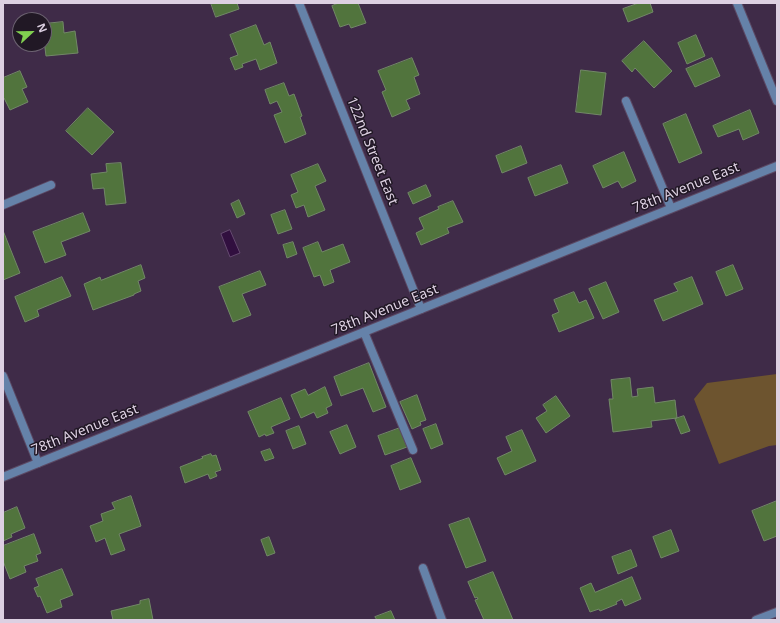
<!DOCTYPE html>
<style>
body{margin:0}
#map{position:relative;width:780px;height:623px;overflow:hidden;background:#3f2b48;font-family:"Noto Sans",sans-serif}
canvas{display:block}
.frame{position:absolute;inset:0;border:4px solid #ddd0e2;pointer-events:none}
.north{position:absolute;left:12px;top:12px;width:40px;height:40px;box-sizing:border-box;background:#211825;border:1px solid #6c6271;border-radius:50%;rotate:68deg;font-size:11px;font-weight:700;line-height:16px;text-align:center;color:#ddd0e2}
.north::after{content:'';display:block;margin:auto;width:14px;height:18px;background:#81d050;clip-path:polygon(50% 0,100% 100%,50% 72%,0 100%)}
</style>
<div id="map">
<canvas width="780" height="623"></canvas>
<div class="frame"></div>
<div class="north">N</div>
</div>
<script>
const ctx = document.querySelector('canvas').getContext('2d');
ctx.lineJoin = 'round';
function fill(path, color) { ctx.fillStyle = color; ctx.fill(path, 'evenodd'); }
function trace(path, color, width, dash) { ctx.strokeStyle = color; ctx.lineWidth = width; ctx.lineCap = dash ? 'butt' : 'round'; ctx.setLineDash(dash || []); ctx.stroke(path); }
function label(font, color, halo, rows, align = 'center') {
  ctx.font = font + ' "Noto Sans",sans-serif'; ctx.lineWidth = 3; ctx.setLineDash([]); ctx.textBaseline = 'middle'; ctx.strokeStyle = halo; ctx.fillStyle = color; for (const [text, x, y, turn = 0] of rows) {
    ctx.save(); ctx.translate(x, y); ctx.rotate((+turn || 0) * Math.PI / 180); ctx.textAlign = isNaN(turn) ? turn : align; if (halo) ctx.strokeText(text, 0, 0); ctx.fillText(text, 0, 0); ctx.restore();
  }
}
fill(new Path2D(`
 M 777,374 L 777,445 L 769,446 L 719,464 L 694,399 L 707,383 Z`), '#6d542f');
const water = new Path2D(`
 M 230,230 L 240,253 L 230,257 L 221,234 Z`);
fill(water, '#310f3f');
trace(water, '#654970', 1);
const building = new Path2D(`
 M 211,3 L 237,3 L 239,9 L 216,17 Z
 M 339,3 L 358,3 L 366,23 L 351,28 L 349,24 L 340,27 L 332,6 Z
 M 639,3 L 650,3 L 653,12 L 628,22 L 623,9 Z
 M 63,22 L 64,33 L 75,31 L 78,53 L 46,56 L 44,40 L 44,24 Z
 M 256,25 L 264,45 L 270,42 L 277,63 L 260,70 L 256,59 L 242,64 L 243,67 L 235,70 L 230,58 L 238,55 L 230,35 Z
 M 696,35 L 705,56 L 687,64 L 678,43 Z
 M 644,41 L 672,71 L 654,88 L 635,68 L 632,72 L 622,61 Z
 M 412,58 L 419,75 L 414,77 L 420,94 L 406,100 L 410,109 L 392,117 L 382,92 L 386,90 L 378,71 Z
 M 712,58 L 720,76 L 695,87 L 686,69 Z
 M 581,70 L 606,73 L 601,115 L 576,112 Z
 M 20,71 L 27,87 L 22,89 L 28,102 L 10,110 L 4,98 L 3,99 L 3,78 Z
 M 284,83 L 289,96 L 294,94 L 302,116 L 300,117 L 306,134 L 285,143 L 274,115 L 282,112 L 277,101 L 270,104 L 265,90 Z
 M 88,108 L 114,132 L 92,155 L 66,131 Z
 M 750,110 L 759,133 L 743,140 L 739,129 L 718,137 L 713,126 Z
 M 686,114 L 702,153 L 679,163 L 663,124 Z
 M 521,146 L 527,163 L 502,173 L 496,156 Z
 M 624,152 L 636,181 L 622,188 L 618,181 L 603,188 L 593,166 Z
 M 121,163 L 126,203 L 106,205 L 104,188 L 93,189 L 91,174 L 107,172 L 106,164 Z
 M 318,164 L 326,181 L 315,186 L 325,210 L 308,217 L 304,205 L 296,208 L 291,195 L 298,192 L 291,175 Z
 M 561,165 L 568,183 L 535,196 L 528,178 Z
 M 426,185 L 431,196 L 413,204 L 408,193 Z
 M 239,200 L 245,214 L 237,218 L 231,204 Z
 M 453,201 L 463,222 L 447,228 L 449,233 L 421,245 L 416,233 L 424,229 L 419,218 L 439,209 L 438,207 Z
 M 285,210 L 292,229 L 278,234 L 271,215 Z
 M 83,213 L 90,231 L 61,242 L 66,255 L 45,263 L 33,232 Z
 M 4,233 L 20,273 L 3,280 L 3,234 Z
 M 293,242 L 297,254 L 287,258 L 283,245 Z
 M 318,242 L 322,252 L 343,244 L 350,262 L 330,270 L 334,282 L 324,286 L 320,275 L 314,277 L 303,248 Z
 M 141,265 L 145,278 L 138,281 L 141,291 L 134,294 L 134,295 L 93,310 L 84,284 L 100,277 L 101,280 Z
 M 733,265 L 743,289 L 726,296 L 716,272 Z
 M 260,271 L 266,285 L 242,294 L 251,315 L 233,322 L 219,287 Z
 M 62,277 L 71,296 L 37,310 L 39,316 L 25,322 L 15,297 Z
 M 692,277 L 703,304 L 663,321 L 654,300 L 678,291 L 674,284 Z
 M 606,282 L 619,312 L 603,319 L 589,289 Z
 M 574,292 L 579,303 L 586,300 L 594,318 L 559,332 L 552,315 L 559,312 L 554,300 Z
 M 369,363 L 386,407 L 373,412 L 363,388 L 341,396 L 334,377 Z
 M 630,378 L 632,397 L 638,396 L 637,389 L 653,387 L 655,403 L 675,400 L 677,418 L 651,421 L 652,427 L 613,432 L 609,399 L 613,399 L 611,380 Z
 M 325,387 L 332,405 L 326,408 L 328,413 L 317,418 L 314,412 L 301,418 L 291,395 L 305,389 L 308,395 Z
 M 417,395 L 426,420 L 420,422 L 421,425 L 412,429 L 400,402 Z
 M 556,396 L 570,416 L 546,433 L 536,418 L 547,411 L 543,405 Z
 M 281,398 L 290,419 L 271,427 L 274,433 L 266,436 L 265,434 L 259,437 L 248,412 Z
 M 684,416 L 690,431 L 681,434 L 675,419 Z
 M 436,424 L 443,444 L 431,449 L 423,429 Z
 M 347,425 L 356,447 L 340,454 L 330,432 Z
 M 299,426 L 306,444 L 293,449 L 286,431 Z
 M 400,428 L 407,447 L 385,455 L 378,436 Z
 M 522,430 L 536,461 L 505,475 L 497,458 L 512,451 L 506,437 Z
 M 270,449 L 274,458 L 265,461 L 261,452 Z
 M 211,454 L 212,456 L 216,455 L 221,470 L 215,472 L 217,476 L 210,479 L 208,474 L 185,483 L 180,467 L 203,458 L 202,457 Z
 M 411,458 L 421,482 L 400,490 L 391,466 Z
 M 131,496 L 141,526 L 119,534 L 125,550 L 111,555 L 105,538 L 96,542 L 90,526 L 103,521 L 101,514 L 115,509 L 112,503 Z
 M 777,501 L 777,536 L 764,541 L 752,511 Z
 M 17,507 L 25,528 L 11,534 L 12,537 L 3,541 L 3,513 Z
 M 469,518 L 486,561 L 466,568 L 449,525 Z
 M 671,530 L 679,551 L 661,558 L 653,537 Z
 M 34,534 L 41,553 L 36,555 L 38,561 L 24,566 L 26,572 L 10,579 L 3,561 L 3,546 Z
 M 269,537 L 275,553 L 267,556 L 261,540 Z
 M 631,550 L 637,566 L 618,574 L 612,557 Z
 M 62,569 L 73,595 L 60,600 L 62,607 L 47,613 L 40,596 L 38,597 L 34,588 L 39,586 L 36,579 Z
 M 493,572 L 513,620 L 484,620 L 475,600 L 478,599 L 477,597 L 475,598 L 468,582 Z
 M 632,577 L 641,599 L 625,606 L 622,599 L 616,602 L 617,604 L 600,611 L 599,609 L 590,612 L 580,588 L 591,583 L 595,592 Z
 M 149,599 L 153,620 L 113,620 L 111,611 L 140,604 L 140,601 Z
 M 391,611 L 395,620 L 377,620 L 375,617 Z`);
fill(building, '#51743d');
trace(building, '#728867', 1);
const service = new Path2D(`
 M 364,332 L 413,450`);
const minor = new Path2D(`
 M 299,3 L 421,309
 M 737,3 L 777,101
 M 626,101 L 671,208
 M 3,205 L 51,185
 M 3,376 L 38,463
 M 423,568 L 442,620
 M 756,620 L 777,612`);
const tertiary = new Path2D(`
 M 3,477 L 777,166`);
trace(service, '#5b4964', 10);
trace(minor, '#5b4964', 10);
trace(tertiary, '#5b4964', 10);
trace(service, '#6582a9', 8);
trace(minor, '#6582a9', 8);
trace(tertiary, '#6582a9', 8);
label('14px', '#ddd0e2', '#211825', [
 ["122nd Street East",372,151,68],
 ["78th Avenue East",686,188,-22],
 ["78th Avenue East",385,310,-22],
 ["78th Avenue East",85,430,-22]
]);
</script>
